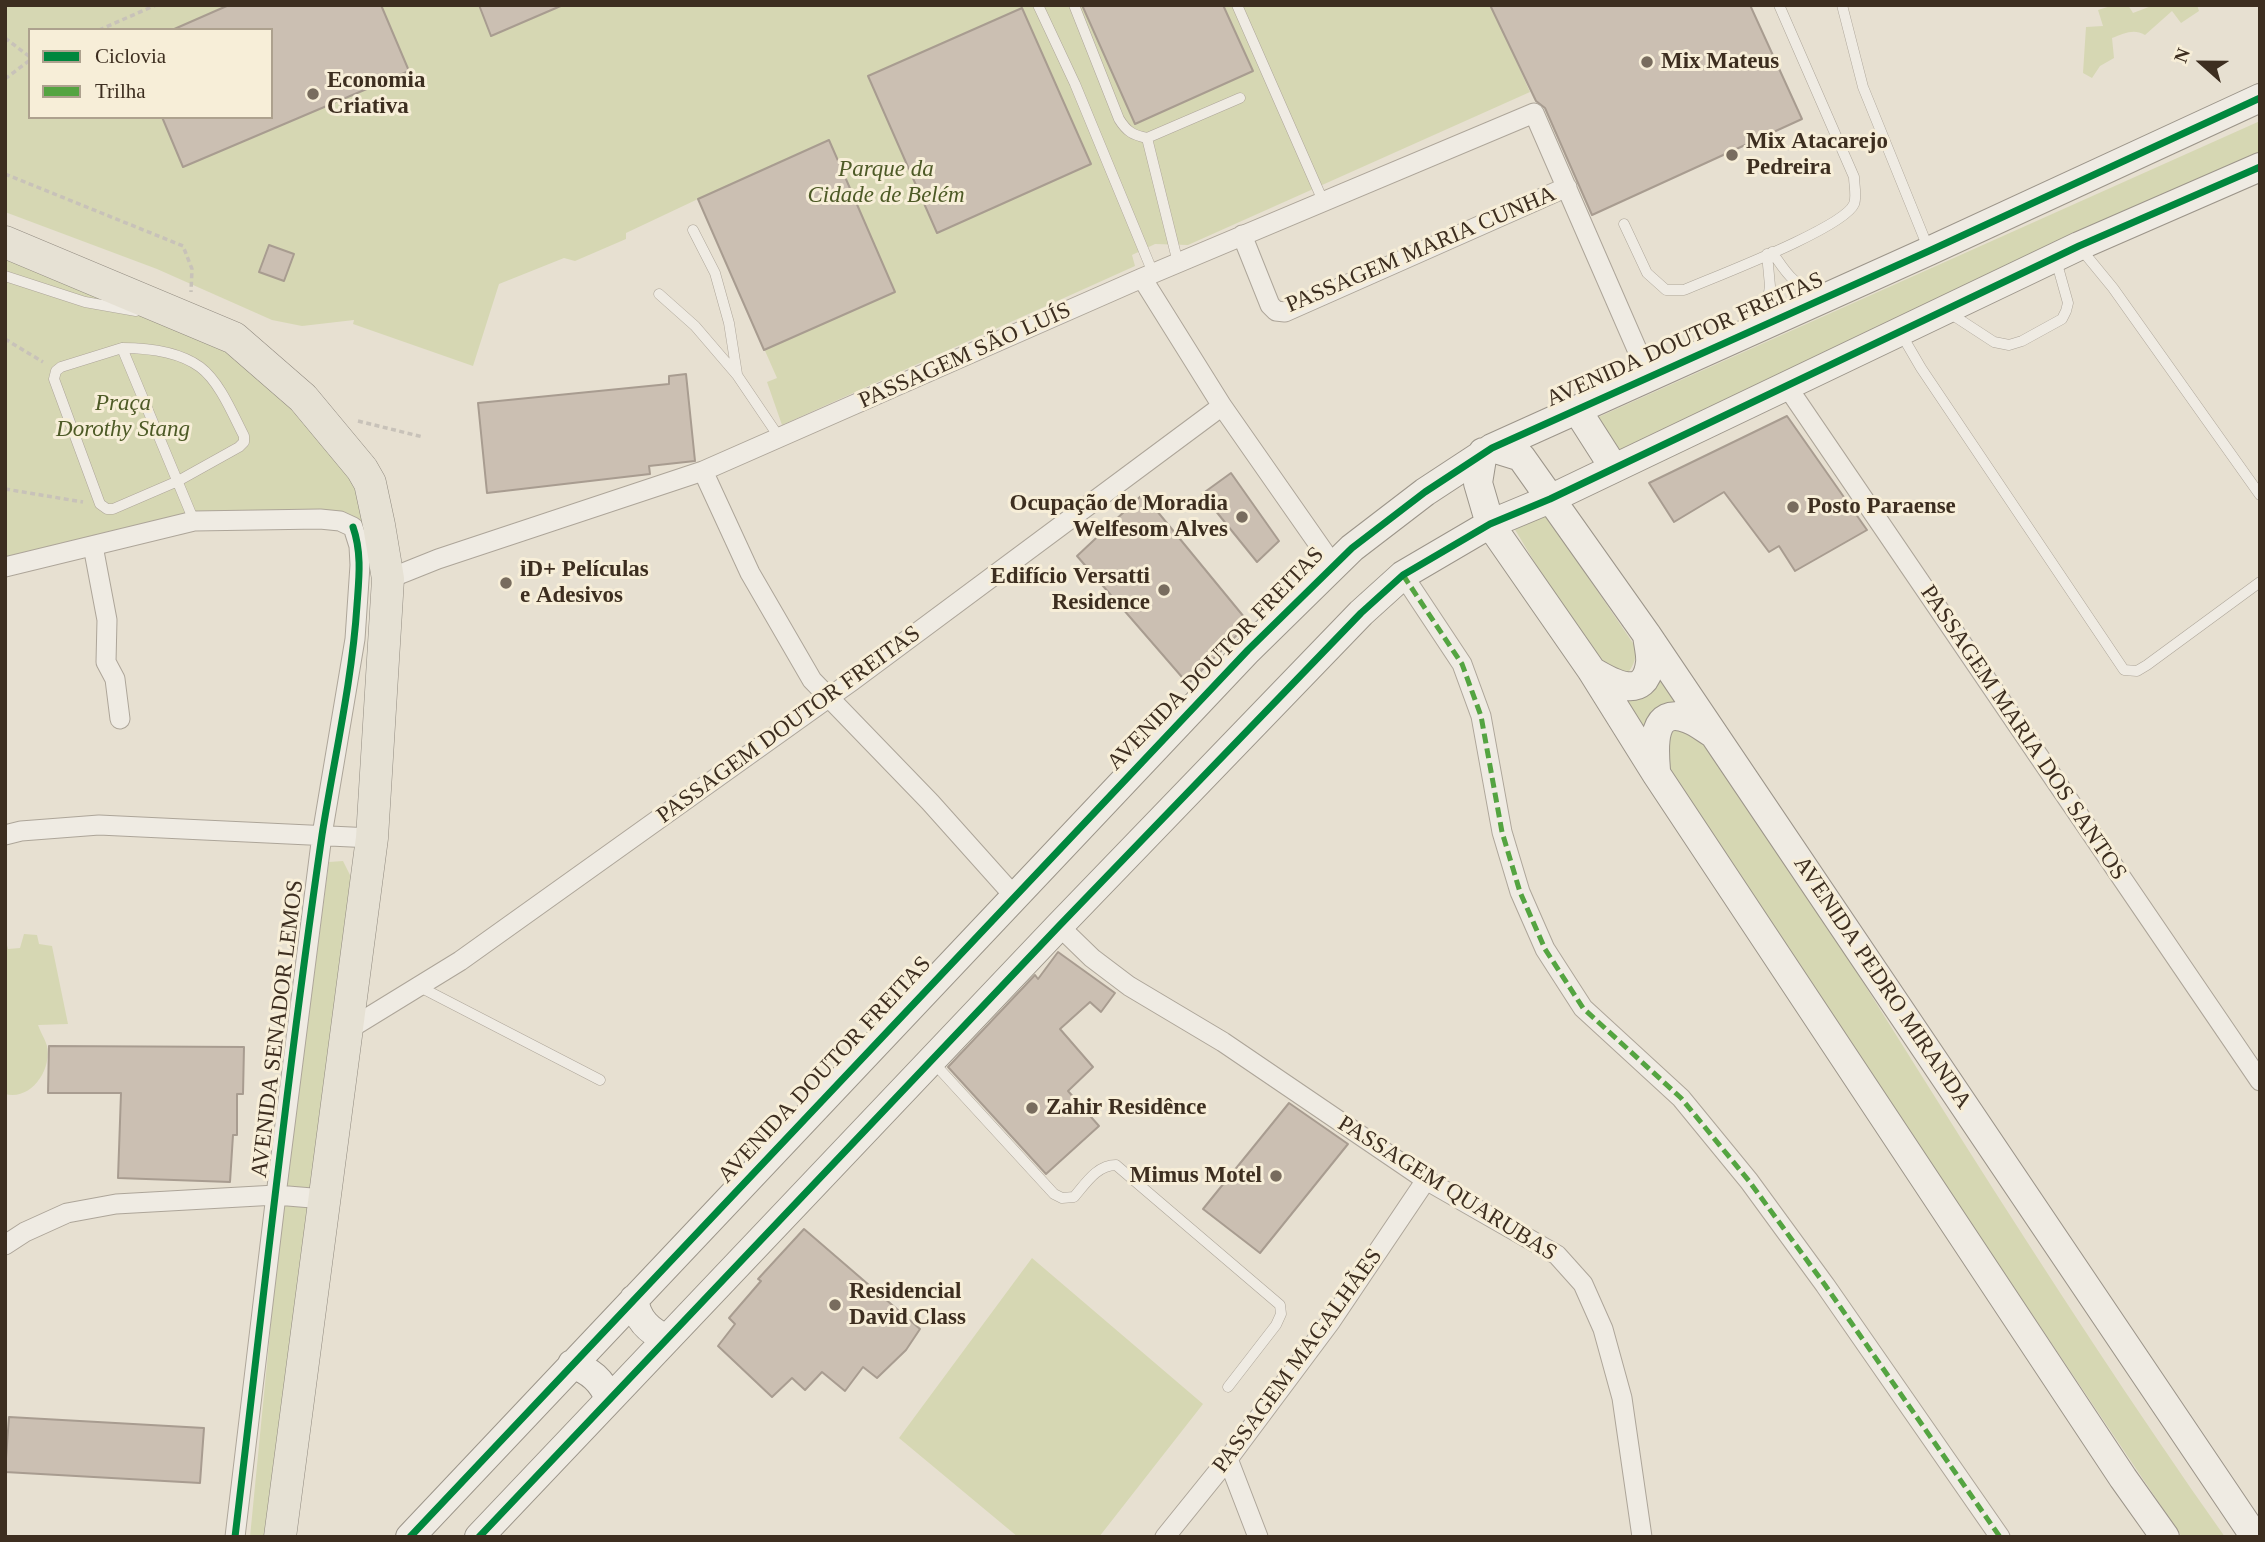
<!DOCTYPE html>
<meta charset="utf-8">
<style>
body{margin:0}
#map{position:relative;width:2265px;height:1542px;overflow:hidden;background:#e7e0d1;font-family:Georgia,serif}
canvas{display:block}
.frame{position:absolute;inset:0;border:7px solid #3d2e20;pointer-events:none}
.legend{position:absolute;left:28px;top:28px;width:245px;height:91px;box-sizing:border-box;background:#f7eed8;border:2px solid #ada18e;margin:0;padding:9px 12px;list-style:none;font-size:21px;color:#3d2e20}
.legend li{display:flex;align-items:center;gap:14px;height:35px}
.legend b{width:35px;border:2px solid #ada18e}
.north{position:absolute;left:2167px;top:28px;width:70px;height:70px;-webkit-text-stroke:5px #f7eed8;paint-order:stroke;rotate:291deg;font-size:19px;font-weight:700;line-height:28px;text-align:center;color:#3d2e20}
.north::after{content:'';display:block;margin:auto;width:24px;height:32px;background:#3d2e20;clip-path:polygon(50% 0,100% 100%,50% 72%,0 100%)}
</style>
<div id="map">
<canvas width="2265" height="1542"></canvas>
<div class="frame"></div>
<ul class="legend">
<li><b style="height:9px;background:#00873e"></b>Ciclovia</li>
<li><b style="height:9px;background:#54a441"></b>Trilha</li>
</ul>
<div class="north">N</div>
</div>
<script>
const ctx = document.querySelector('canvas').getContext('2d');
ctx.lineJoin = 'round';
function fill(path, color) { ctx.fillStyle = color; ctx.fill(path, 'evenodd'); }
function trace(path, color, width, dash) { ctx.strokeStyle = color; ctx.lineWidth = width; ctx.lineCap = dash ? 'butt' : 'round'; ctx.setLineDash(dash || []); ctx.stroke(path); }
function label(font, color, halo, rows, align = 'center') {
  ctx.font = font + ' Georgia,serif'; ctx.lineWidth = 6; ctx.setLineDash([]); ctx.textBaseline = 'middle'; ctx.strokeStyle = halo; ctx.fillStyle = color; for (const [text, x, y, turn = 0] of rows) {
    ctx.save(); ctx.translate(x, y); ctx.rotate((+turn || 0) * Math.PI / 180); ctx.textAlign = isNaN(turn) ? turn : align; if (halo) ctx.strokeText(text, 0, 0); ctx.fillText(text, 0, 0); ctx.restore();
  }
}
fill(new Path2D(`
 M 5,5 L 1491,5 L 1530,92 L 1188,245 L 1155,244 L 1132,255 L 1135,266 L 782,425 L 767,382 L 777,378 L 698,199 L 626,233 L 626,239 L 575,261 L 564,258 L 499,284 L 473,366 L 353,324 L 354,320 L 302,326 L 272,320 L 157,269 L 5,212 ZM 30,30 L 271,30 L 271,117 L 30,117 Z
 M 2114,5 L 2128,5 L 2133,13 L 2154,5 L 2197,5 L 2199,11 L 2181,23 L 2172,11 L 2145,35 C 2133,28 2124,34 2112,38 L 2114,58 L 2100,66 L 2092,78 L 2083,73 L 2086,27 L 2103,26 L 2098,10 Z
 M 2260,121 L 2260,161 L 1616,459 L 1594,419 Z
 M 5,242 L 199,321 L 303,398 L 379,525 L 353,527 L 194,521 L 5,567 Z
 M 1545,514 L 1637,649 C 1635,661 1633,669 1623,677 L 1594,661 L 1514,528 Z
 M 1656,660 L 1692,714 L 1648,743 L 1623,694 Z
 M 1674,725 L 1714,744 C 1882,1010 2044,1280 2225,1537 L 2182,1537 L 1671,778 L 1665,731 Z
 M 343,861 L 356,887 L 274,1537 L 250,1537 L 279,1241 L 329,862 Z
 M 24,934 L 37,935 L 39,944 L 52,946 L 68,1024 L 38,1025 C 40,1031 45,1039 47,1046 C 52,1070 31,1101 5,1094 L 5,938 L 8,949 L 20,948 Z
 M 1032,1258 L 1203,1404 L 1099,1537 L 1018,1537 L 899,1438 Z`), '#d6d7b3');
const building = new Path2D(`
 M 229,5 L 381,5 L 409,71 L 183,167 L 162,117 L 271,117 L 271,30 L 172,30 Z
 M 479,5 L 563,5 L 491,36 Z
 M 1082,5 L 1223,5 L 1253,71 L 1135,124 Z
 M 1490,5 L 1750,5 L 1802,119 L 1592,215 L 1545,108 L 1536,101 Z
 M 1022,8 L 1091,164 L 937,233 L 868,76 Z
 M 829,140 L 895,292 L 764,350 L 698,199 Z
 M 269,245 L 294,254 L 284,281 L 259,272 Z
 M 686,374 L 695,461 L 649,466 L 650,474 L 487,493 L 478,403 L 669,384 L 669,376 Z
 M 1787,416 L 1867,530 L 1795,571 L 1779,546 L 1769,552 L 1724,492 L 1674,522 L 1649,483 Z
 M 1231,473 L 1279,541 L 1257,562 L 1202,494 Z
 M 1143,494 L 1249,623 L 1188,684 L 1077,556 Z
 M 1058,952 L 1115,993 L 1101,1012 L 1090,1002 L 1060,1029 L 1093,1067 L 1068,1091 L 1099,1126 L 1046,1174 L 948,1067 L 1035,975 L 1038,979 Z
 M 49,1046 L 244,1047 L 243,1094 L 237,1094 L 237,1135 L 233,1135 L 230,1182 L 118,1178 L 121,1093 L 48,1093 Z
 M 1289,1103 L 1348,1144 L 1260,1253 L 1203,1209 Z
 M 804,1229 L 920,1329 L 906,1350 L 877,1378 L 863,1367 L 845,1391 L 822,1372 L 805,1390 L 792,1378 L 772,1397 L 718,1346 L 735,1324 L 729,1318 L 761,1281 L 758,1279 Z
 M 9,1417 L 204,1428 L 200,1483 L 5,1472 Z`);
fill(building, '#cbbfb2');
trace(building, '#a89c90', 2);
const lane = new Path2D(`
 M 1038,5 L 1075,84 L 1153,273
 M 1074,5 L 1119,119 C 1127,132 1133,135 1147,138
 M 1237,5 L 1323,201
 M 1842,5 L 1863,87 L 1929,250
 M 1624,224 L 1647,273 L 1666,290 L 1684,290 C 1714,277 1844,228 1854,204 C 1857,197 1854,184 1854,177 L 1779,5
 M 693,230 L 715,273 L 729,323 L 737,374
 M 2081,249 L 2113,288 L 2260,495
 M 1772,252 C 1788,275 1792,285 1821,292
 M 1178,263 L 1147,138 L 1240,98
 M 5,276 L 85,302 L 136,311
 M 659,294 L 695,326 L 737,375 L 779,437
 M 1948,312 L 1994,342 L 2009,345 L 2022,341 L 2062,319 L 2066,311 L 2068,303 L 2056,260
 M 1765,319 L 1770,286 L 1767,254
 M 1900,332 L 1921,368 L 2124,670 L 2137,671 L 2147,665 L 2260,582
 M 122,348 C 148,348 178,351 200,367 C 220,382 233,415 244,436 L 244,442 L 239,447 L 178,481 L 113,509 L 107,509 L 100,504 L 54,379 L 56,371 L 61,367 Z
 M 122,348 L 194,521
 M 418,986 L 600,1080
 M 932,1061 L 1054,1194 L 1062,1198 L 1074,1197 C 1086,1183 1097,1165 1116,1165 L 1280,1305 L 1281,1314 L 1276,1325 L 1228,1387`);
const street = new Path2D(`
 M 1242,235 L 1270,305 L 1276,311 L 1285,312 L 1567,187
 M 1142,278 L 1222,406 L 1333,565
 M 1786,385 L 2260,1081
 M 703,471 L 750,573 L 812,680 L 930,802 L 1015,897
 M 93,546 L 107,620 L 106,662 L 115,679 L 120,719
 M 5,567 L 194,521 L 320,519 L 340,521 L 353,527 L 359,546 L 360,565 L 355,639 L 322,835 L 276,1195 L 235,1537
 M 1403,575 L 1462,664 L 1481,716 L 1502,832 L 1520,892 L 1545,949 L 1583,1008 L 1681,1098 L 1749,1181 L 1825,1285 L 2000,1537
 M 388,579 L 438,559 L 703,471 L 1142,278 L 1534,113 L 1649,377
 M 5,835 L 21,831 L 99,825 L 372,838
 M 1059,926 L 1092,958 L 1129,986 L 1223,1042 L 1426,1180 L 1557,1255 L 1583,1284 L 1603,1329 L 1622,1398 L 1642,1537
 M 346,1031 L 460,961 L 852,681 L 1222,406
 M 5,1245 L 25,1232 L 67,1213 L 116,1204 L 276,1195 L 324,1199
 M 1228,1459 L 1258,1537
 M 1165,1537 L 1228,1459 L 1331,1321 L 1426,1180`);
const secondary = new Path2D(`
 M 1577,410 L 1614,468
 M 1492,448 L 1521,457 L 1647,635 L 2255,1537
 M 1483,452 L 1478,483 L 1490,524 L 1592,671 L 1657,775 L 2123,1478 L 2165,1537
 M 1592,671 C 1612,683 1645,702 1650,663 C 1651,655 1648,644 1647,635
 M 1656,770 C 1654,747 1651,705 1688,719 C 1697,722 1705,729 1712,733
 M 634,1299 C 637,1320 649,1331 667,1339
 M 572,1364 C 590,1371 602,1380 609,1399
 M 410,1537 L 1248,650 L 1352,548 L 1425,492 L 1492,448 L 1929,251 L 2260,98
 M 479,1537 L 1059,926 L 1361,613 L 1403,575 L 1490,524 L 1550,499 L 2079,246 L 2260,167`);
const primary = new Path2D(`
 M 5,242 L 234,338 L 303,398 L 362,469 L 370,483 L 379,525 L 388,579 L 372,838 L 280,1537`);
trace(lane, '#ada599', 11);
trace(street, '#ada599', 21);
trace(secondary, '#9c958a', 30);
trace(primary, '#928b80', 33);
trace(new Path2D(`
 M 99,30 L 156,5
 M 5,38 L 30,57
 M 5,79 L 30,60
 M 5,174 L 183,246 L 192,269 L 191,292
 M 5,339 L 43,362
 M 358,421 L 423,437
 M 5,489 L 83,502`), '#c8c2b9', 3.5, [5, 3.5]);
trace(lane, '#efebe3', 10);
trace(street, '#efebe3', 19);
trace(secondary, '#efebe3', 28);
trace(primary, '#e6e1d4', 32);
trace(new Path2D(`
 M 1403,575 L 1462,664 L 1481,716 L 1502,832 L 1520,892 L 1545,949 L 1583,1008 L 1681,1098 L 1749,1181 L 1825,1285 L 2000,1537`), '#54a441', 5, [10, 5]);
trace(new Path2D(`
 M 235,1537 C 263,1303 288,1068 322,835 C 334,759 352,682 357,605 C 359,578 362,553 353,527
 M 410,1537 L 1248,650 L 1352,548 L 1425,492 L 1492,448 L 1929,251 L 2260,98
 M 479,1537 L 1059,926 L 1361,613 L 1403,575 L 1490,524 L 1550,499 L 2079,246 L 2260,167`), '#00873e', 7);
for (const [x, y, r, color] of [
 [1647,62,7,"#786c5e"],
 [313,94,7,"#786c5e"],
 [1732,155,7,"#786c5e"],
 [1793,507,7,"#786c5e"],
 [1242,517,7,"#786c5e"],
 [506,583,7,"#786c5e"],
 [1164,590,7,"#786c5e"],
 [1032,1108,7,"#786c5e"],
 [1276,1176,7,"#786c5e"],
 [835,1305,7,"#786c5e"]
]) { const dot = new Path2D(); dot.arc(x, y, r, 0, 2 * Math.PI); ctx.fillStyle = color; ctx.fill(dot); trace(dot, '#f7eed8', 2.5); }
label('bold 23px', '#3d2e20', '#f7eed8', [
 ["Mix Mateus",1661,62],
 ["Economia",327,81],
 ["Criativa",327,107],
 ["Mix Atacarejo",1746,142],
 ["Pedreira",1746,168],
 ["Ocupação de Moradia",1228,504,"right"],
 ["Welfesom Alves",1228,530,"right"],
 ["Posto Paraense",1807,507],
 ["iD+ Películas",520,570],
 ["e Adesivos",520,596],
 ["Edifício Versatti",1150,577,"right"],
 ["Residence",1150,603,"right"],
 ["Zahir Residênce",1046,1108],
 ["Mimus Motel",1262,1176,"right"],
 ["Residencial",849,1292],
 ["David Class",849,1318]
], 'left');
label('italic 23px', '#4d5a26', '#f7eed8', [
 ["Parque da",886,170],
 ["Cidade de Belém",886,196],
 ["Praça",123,404],
 ["Dorothy Stang",123,430]
]);
label('23px', '#3d2e20', '#f7eed8', [
 ["PASSAGEM MARIA CUNHA",1421,250,-23],
 ["AVENIDA DOUTOR FREITAS",1685,340,-24],
 ["PASSAGEM SÃO LUÍS",965,356,-24],
 ["AVENIDA DOUTOR FREITAS",1216,659,-46],
 ["PASSAGEM DOUTOR FREITAS",789,725,-36],
 ["PASSAGEM MARIA DOS SANTOS",2023,733,56],
 ["AVENIDA PEDRO MIRANDA",1882,983,56],
 ["AVENIDA SENADOR LEMOS",278,1029,-83],
 ["AVENIDA DOUTOR FREITAS",825,1070,-47],
 ["PASSAGEM QUARUBAS",1447,1189,32],
 ["PASSAGEM MAGALHÃES",1298,1361,-54]
]);
</script>
